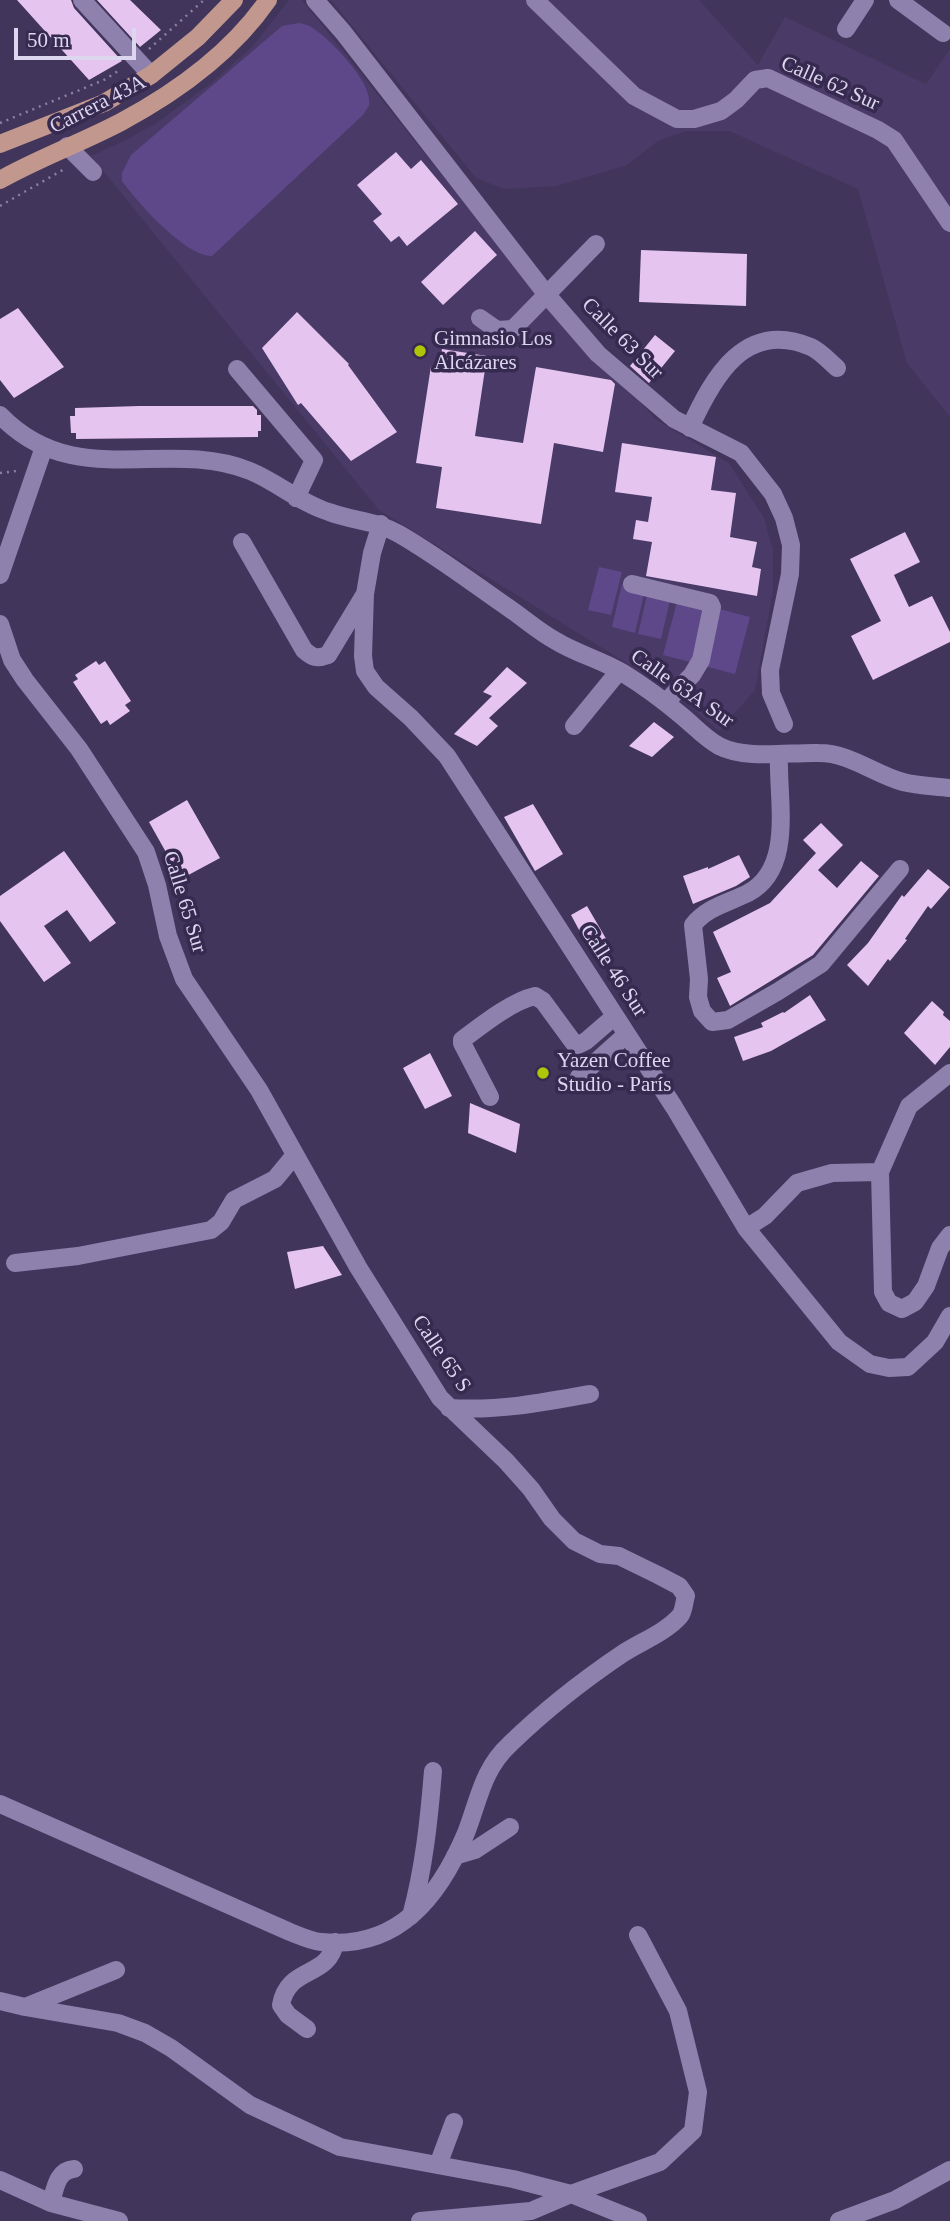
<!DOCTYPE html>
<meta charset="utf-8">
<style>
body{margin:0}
#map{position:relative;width:950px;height:2221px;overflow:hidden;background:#41355b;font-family:Georgia,serif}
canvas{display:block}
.scale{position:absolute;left:14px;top:28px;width:122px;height:32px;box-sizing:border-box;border:4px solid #dcd6ee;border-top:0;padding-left:9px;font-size:21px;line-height:24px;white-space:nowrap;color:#dcd6ee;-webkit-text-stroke:5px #372a50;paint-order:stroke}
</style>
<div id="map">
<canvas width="950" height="2221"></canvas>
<div class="scale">50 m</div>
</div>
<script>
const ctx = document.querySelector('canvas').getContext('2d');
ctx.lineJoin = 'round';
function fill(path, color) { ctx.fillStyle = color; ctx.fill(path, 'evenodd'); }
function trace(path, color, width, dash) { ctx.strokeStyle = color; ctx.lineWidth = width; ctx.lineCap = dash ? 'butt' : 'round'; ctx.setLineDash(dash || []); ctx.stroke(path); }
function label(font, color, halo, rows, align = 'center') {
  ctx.font = font + ' Georgia,serif'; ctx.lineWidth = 7; ctx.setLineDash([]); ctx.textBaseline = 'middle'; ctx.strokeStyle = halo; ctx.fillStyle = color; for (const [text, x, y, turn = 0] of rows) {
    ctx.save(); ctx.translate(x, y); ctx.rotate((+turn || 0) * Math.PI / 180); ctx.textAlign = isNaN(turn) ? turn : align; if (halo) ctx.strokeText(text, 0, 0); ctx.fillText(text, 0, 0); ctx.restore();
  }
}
fill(new Path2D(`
 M 289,0 L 302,0 L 561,324 L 621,378 L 655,419 L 729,463 L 764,518 L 773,550 L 773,590 L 755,690 L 719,731 L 675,693 L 379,510 L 91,156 L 124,141 L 155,124 L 210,84 L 252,47 Z
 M 331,0 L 699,0 L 758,65 L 785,17 L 926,84 L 950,49 L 950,417 L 907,363 L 858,189 L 729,131 L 686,131 L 658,141 L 627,165 L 556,186 L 504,189 L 476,178 Z`), '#493a68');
fill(new Path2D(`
 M 299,23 C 304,24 310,25 314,29 C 331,40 374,84 369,105 C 369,106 364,113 364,114 L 212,256 C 185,256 138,203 122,181 L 122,173 L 131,155 L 282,26 Z
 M 599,567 L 622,572 L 611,615 L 588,610 Z
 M 622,584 L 645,590 L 635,633 L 612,627 Z
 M 648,591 L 671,596 L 661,639 L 638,634 Z
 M 678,598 L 709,606 L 694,663 L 663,655 Z
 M 719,609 L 750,617 L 735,674 L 704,666 Z`), '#5f4889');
fill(new Path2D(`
 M 17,0 L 71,0 L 74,8 L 122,61 L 89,80 Z
 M 97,0 L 130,0 L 161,30 L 140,47 Z
 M 396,152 L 411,169 L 421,160 L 458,204 L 407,246 L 399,236 L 391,242 L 373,221 L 382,214 L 357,185 Z
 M 475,231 L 497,255 L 443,305 L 421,282 Z
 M 641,250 L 747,254 L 746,306 L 639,302 Z
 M 18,308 L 64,367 L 14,398 L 0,380 L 0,319 Z
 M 297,312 L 349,364 L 348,365 L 397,432 L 351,461 L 301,403 L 298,405 L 262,348 Z
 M 655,335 L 675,351 L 649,383 L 630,366 Z
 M 442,349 L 487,356 L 475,436 L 523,443 L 536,367 L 611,380 L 615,384 L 603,452 L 554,443 L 541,524 L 436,508 L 442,467 L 416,463 L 431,366 L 439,367 Z
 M 139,406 L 253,406 L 257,410 L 257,415 L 261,415 L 261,431 L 258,431 L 258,437 L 76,439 L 76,433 L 71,433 L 70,416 L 75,416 L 75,408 Z
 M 622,443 L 716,457 L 711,490 L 736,493 L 730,537 L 757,542 L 752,567 L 761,569 L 757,596 L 646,576 L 652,542 L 633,539 L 636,520 L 648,522 L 652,497 L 615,492 Z
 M 905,532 L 920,562 L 894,575 L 909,607 L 932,596 L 950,632 L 950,642 L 873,680 L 851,636 L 881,621 L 850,559 Z
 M 96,661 L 99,665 L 105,661 L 131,701 L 125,705 L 130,711 L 110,725 L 107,720 L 101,724 L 73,682 L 78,679 L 75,675 Z
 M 507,667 L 527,683 L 489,718 L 498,726 L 477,746 L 454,734 L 492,696 L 483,692 Z
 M 654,722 L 674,737 L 652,757 L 629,746 Z
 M 187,800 L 220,858 L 181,879 L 149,822 Z
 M 533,804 L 563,854 L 535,871 L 504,817 Z
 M 821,823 L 843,845 L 818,870 L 837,888 L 861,861 L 879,876 L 813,955 L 730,1006 L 717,978 L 731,972 L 713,932 L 770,903 L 816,853 L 803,840 Z
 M 64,851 L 116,923 L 90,942 L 67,910 L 44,926 L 71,963 L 44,982 L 0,921 L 0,896 Z
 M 739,855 L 750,877 L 736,886 L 693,904 L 683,876 L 708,867 L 708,869 Z
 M 928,869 L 950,887 L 931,909 L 928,906 L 905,939 L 907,940 L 890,961 L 888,959 L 868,986 L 847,965 L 868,943 L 902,895 L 904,897 Z
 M 587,906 L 608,942 L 591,952 L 571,915 Z
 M 810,995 L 826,1020 L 771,1051 L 743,1061 L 734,1037 L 763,1027 L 761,1023 L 783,1012 L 784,1013 Z
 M 932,1001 L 944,1012 L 943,1015 L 950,1021 L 950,1047 L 935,1065 L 904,1033 Z
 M 430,1053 L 452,1096 L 425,1109 L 403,1068 Z
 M 470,1103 L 520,1124 L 516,1153 L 468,1133 Z
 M 323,1246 L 342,1275 L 295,1289 L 287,1252 Z`), '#e5c4ef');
trace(new Path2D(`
 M 149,49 L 204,0
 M 0,123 L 106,79 L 121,69
 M 0,206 L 66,168
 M 0,473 L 17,471`), '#8b82a1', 2.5, [2, 5]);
trace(new Path2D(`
 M 82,0 L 151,75
 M 315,0 L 343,32 L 547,295 L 598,354 L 674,419 L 741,453 L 773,494 L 784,518 L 791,545 L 790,574 L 770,670 L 771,693 L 784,724
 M 535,0 L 634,96 L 677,119 L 694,119 L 721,111 L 736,100 L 755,80 L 768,78 L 878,130 L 894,140 L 950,223
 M 898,0 L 943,33
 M 846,29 L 865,0
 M 67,146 L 93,172
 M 480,318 L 497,330 L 513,329 L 596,244
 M 237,369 L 314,460 L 296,498
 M 0,415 C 75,493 165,437 250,471 C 277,482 300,503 329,512 C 353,521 377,521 399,534 C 439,557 475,585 513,611 C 527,621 541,633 556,641 C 577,654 602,660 623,673 C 644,686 663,700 682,716 C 694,726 706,739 719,746 C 746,760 789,752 819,753 C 850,753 874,774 903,782 C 918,786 935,786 950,788
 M 690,428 C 713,377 745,319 811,347 C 820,351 829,361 837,368
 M 381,524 L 372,553 L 365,594 L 363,656 L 365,671 L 376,687 L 411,718 L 447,756 L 674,1107 L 746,1228 L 839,1342 L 870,1364 L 889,1368 L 908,1367 L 935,1342 L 950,1316
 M 242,542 L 304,650 C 313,658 317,659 328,655 L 365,594
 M 0,575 L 44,447
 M 632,584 L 710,603 L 712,607 L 701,660 L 692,675 L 666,702
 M 0,624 L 12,660 L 25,680 L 79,749 L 146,852 L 157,885 L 168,936 L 184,979 L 259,1090 L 358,1267 L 440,1398 L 506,1461 L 531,1489 L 552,1519 L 574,1541 L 600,1554 L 619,1556 L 658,1575 L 679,1586 L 686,1596 C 684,1602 684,1611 680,1616 C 665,1633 640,1642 622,1654 C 582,1681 544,1711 510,1744 C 482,1770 479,1800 466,1833 C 439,1897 398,1950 321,1942 C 311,1941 300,1936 290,1932 L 0,1804
 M 574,726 L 619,671
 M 779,754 C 777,799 795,868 748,893 C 728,903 707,907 693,925 L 699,979 L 698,997 L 702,1011 L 712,1022 L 728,1020 L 777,992 L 821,964 L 900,869
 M 950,1073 L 909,1106 L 880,1172 L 883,1292 L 889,1303 L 902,1309 L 915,1302 L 926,1286 L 940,1248 L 950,1235
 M 579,1077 L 627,1034
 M 490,1097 L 462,1043 L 462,1040 C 482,1025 512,1001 535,996 L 543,1001 L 576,1046 L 586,1041 L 615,1016
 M 746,1228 L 765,1216 L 797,1183 L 832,1173 L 880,1172
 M 15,1263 L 78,1256 L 211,1230 L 221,1222 L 234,1200 L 275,1179 L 294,1156
 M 449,1408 C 498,1411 541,1403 590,1394
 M 455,1856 L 475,1850 L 510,1827
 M 411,1916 C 424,1868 429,1820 433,1771
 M 638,1935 L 678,2011 L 698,2092 L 693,2131 L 660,2162 L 571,2194 L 638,2221
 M 0,2001 L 25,2007 L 118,2023 L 145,2033 L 171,2048 L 250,2105 L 340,2147 L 513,2179 L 571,2194 L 531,2211 L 420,2221
 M 25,2007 L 116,1970
 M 307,2029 L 288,2015 L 281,2005 C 288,1965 329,1979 335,1942
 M 438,2165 L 454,2122
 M 0,2180 L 51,2203 L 119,2221
 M 51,2203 C 55,2189 57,2170 74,2169
 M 839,2221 L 895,2200 L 950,2170`), '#8e81ad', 18);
trace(new Path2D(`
 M 0,144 L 104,103 L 151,75 L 198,37 L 234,0
 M 0,180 C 39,158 81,143 121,122 C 177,92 232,52 268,0`), '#c2988e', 18);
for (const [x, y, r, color] of [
 [420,351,7,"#aec60a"],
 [543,1073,7,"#aec60a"]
]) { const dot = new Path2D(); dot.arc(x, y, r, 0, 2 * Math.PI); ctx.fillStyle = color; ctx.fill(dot); trace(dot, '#372a50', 2.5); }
label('21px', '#dcd6ee', '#372a50', [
 ["Calle 62 Sur",830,84,24],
 ["Carrera 43A",98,105,-27],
 ["Calle 63 Sur",622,339,45],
 ["Calle 63A Sur",682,689,35],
 ["Calle 65 Sur",184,902,73],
 ["Calle 46 Sur",613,971,57],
 ["Calle 65 S",441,1354,56]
]);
label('21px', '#dcd6ee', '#372a50', [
 ["Gimnasio Los",434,339],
 ["Alcázares",434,363],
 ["Yazen Coffee",557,1061],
 ["Studio - París",557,1085]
], 'left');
</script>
